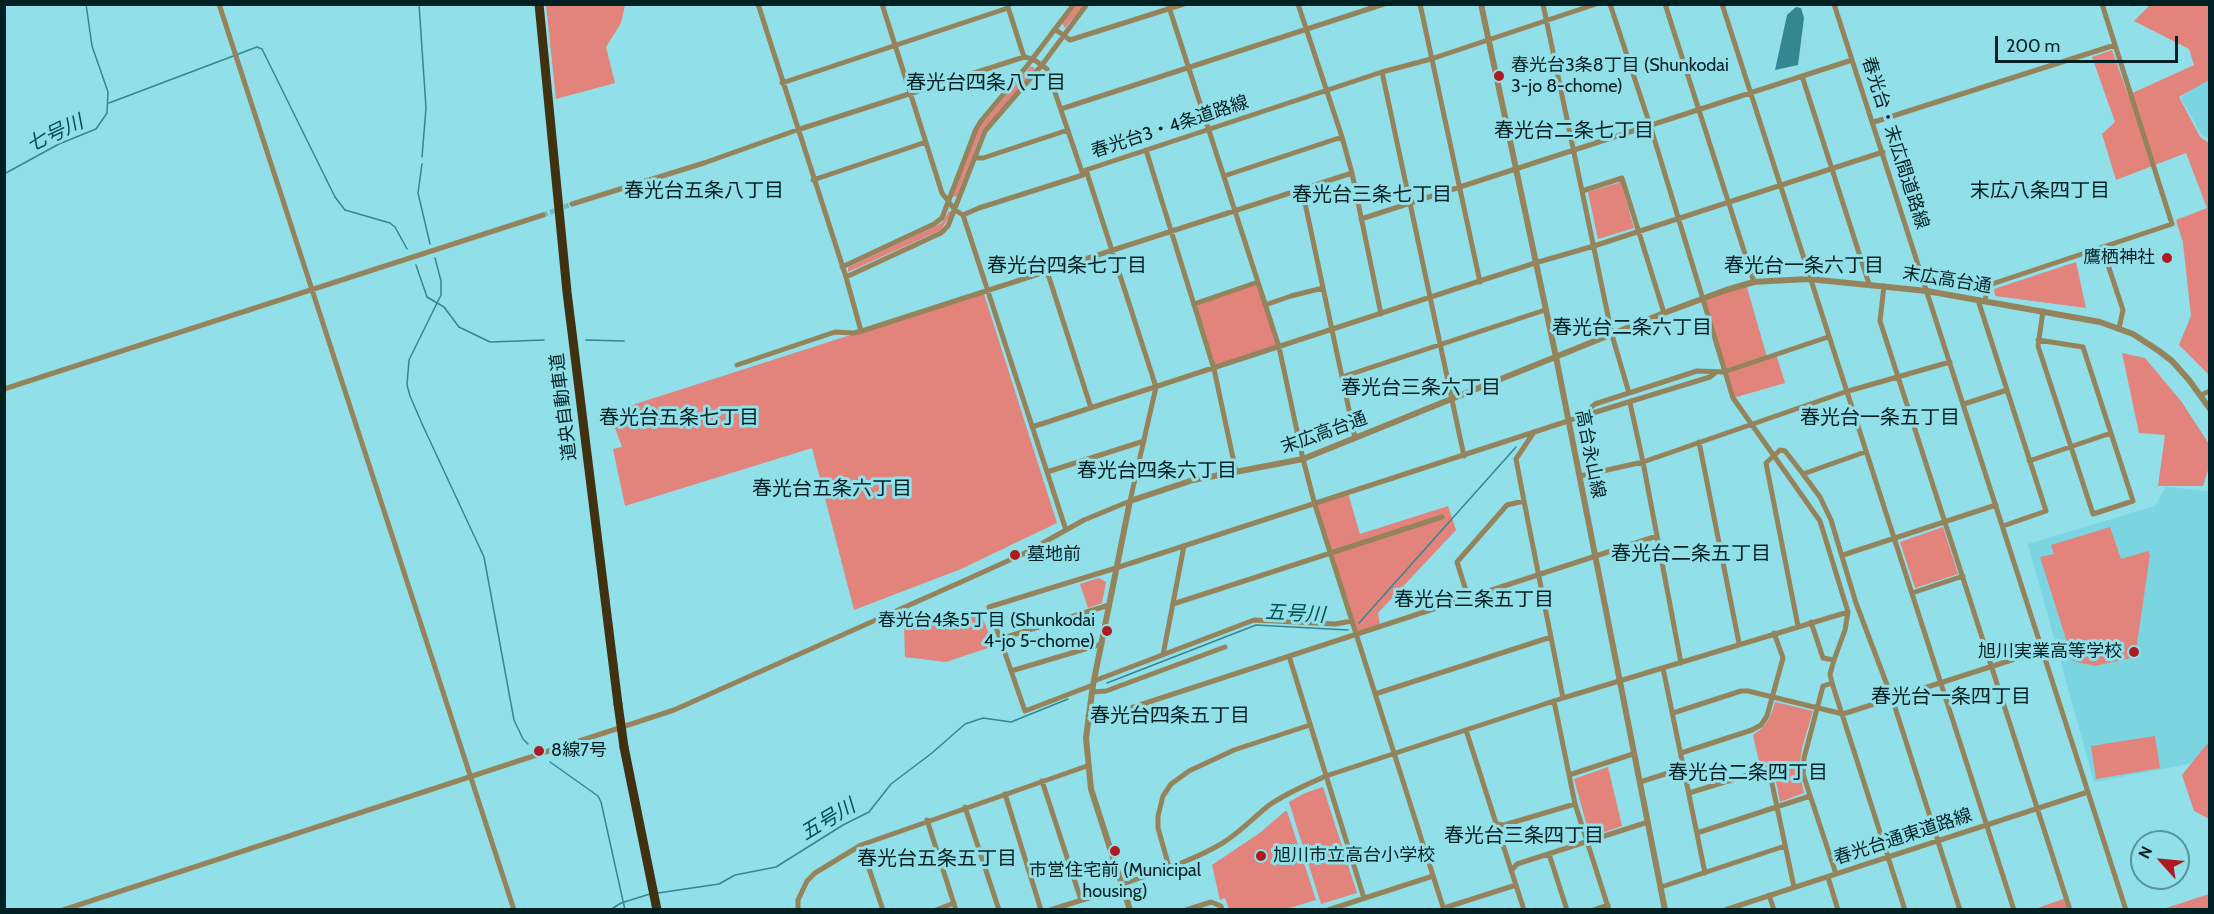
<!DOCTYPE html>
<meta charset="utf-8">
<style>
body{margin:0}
#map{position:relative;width:2214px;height:914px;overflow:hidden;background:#90dfe9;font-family:Cabin,sans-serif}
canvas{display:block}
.frame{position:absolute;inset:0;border:6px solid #002124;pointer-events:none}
.north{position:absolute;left:2130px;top:830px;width:60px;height:60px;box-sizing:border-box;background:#90dfe9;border:2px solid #56939a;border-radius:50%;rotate:297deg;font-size:16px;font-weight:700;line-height:24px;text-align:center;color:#002124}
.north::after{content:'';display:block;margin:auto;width:21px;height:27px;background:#ad1b21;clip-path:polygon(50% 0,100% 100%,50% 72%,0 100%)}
.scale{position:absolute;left:1995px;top:36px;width:183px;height:27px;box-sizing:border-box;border:3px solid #002124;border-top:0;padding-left:8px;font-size:18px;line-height:21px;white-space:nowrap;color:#002124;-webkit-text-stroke:4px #90dfe9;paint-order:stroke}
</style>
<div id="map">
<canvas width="2214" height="914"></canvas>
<div class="frame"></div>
<div class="north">N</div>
<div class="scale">200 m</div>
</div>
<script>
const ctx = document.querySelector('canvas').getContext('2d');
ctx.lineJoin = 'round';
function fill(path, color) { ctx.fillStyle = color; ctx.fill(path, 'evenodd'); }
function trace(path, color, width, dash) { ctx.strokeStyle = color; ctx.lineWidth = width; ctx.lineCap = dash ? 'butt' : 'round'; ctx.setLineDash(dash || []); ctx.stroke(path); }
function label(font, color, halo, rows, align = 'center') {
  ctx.font = font + ' Cabin,"Noto Sans JP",sans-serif'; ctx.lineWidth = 6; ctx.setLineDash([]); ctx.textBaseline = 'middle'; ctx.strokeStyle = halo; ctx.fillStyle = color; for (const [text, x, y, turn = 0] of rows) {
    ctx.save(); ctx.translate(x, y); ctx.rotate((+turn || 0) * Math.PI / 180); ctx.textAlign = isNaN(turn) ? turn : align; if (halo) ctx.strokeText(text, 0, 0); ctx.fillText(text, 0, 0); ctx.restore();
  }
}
fill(new Path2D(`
 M 2209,79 L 2209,139 L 2202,135 L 2181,98 L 2185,94 Z
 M 2166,487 L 2209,491 L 2209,760 L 2094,782 L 2028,544 L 2155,506 Z`), '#7ad5e0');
fill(new Path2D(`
 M 546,5 L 625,5 L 621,23 L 606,47 L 615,83 L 556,99 Z
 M 1076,5 L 1084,5 L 1065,28 L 1062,23 Z
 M 2150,5 L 2209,5 L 2209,80 L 2179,97 L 2200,137 L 2209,143 L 2209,375 L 2179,345 L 2191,316 L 2183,243 L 2176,220 L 2207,208 L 2186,153 L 2116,180 L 2102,134 L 2115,122 L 2092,57 L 2112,50 L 2128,95 L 2194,65 L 2189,49 L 2134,21 Z
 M 1030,67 L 1033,67 L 1035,70 L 982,131 L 957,196 L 954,197 L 953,195 L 977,129 Z
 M 1621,182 L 1634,228 L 1598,239 L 1588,192 Z
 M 949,211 L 952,212 L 941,230 L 848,272 L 848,267 L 942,223 Z
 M 2076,262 L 2086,308 L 1995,296 L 1994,289 Z
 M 1258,282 L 1279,347 L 1214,369 L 1194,304 Z
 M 1746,284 L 1767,357 L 1776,354 L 1785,383 L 1733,398 L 1703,299 Z
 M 984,294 L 1057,523 L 961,569 L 854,610 L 812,448 L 625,506 L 613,449 L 622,447 L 613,423 L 623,408 L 888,323 Z
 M 2122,353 L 2145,358 L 2181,401 L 2209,444 L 2209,467 L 2203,486 L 2158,486 L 2165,435 L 2139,433 Z
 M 1348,493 L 1360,534 L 1448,506 L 1456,530 L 1378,613 L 1380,625 L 1357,635 L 1315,505 Z
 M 1943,527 L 1958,574 L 1915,588 L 1900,542 Z
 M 2110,527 L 2121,559 L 2148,551 L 2150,555 L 2135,657 L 2095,666 L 2073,661 L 2040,557 L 2054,554 L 2051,545 Z
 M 1099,578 L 1106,582 L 1102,603 L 1088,608 L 1080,584 Z
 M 981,614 L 994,646 L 946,662 L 905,657 L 904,627 L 953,615 L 955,622 Z
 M 1775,702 L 1813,711 L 1802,748 L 1799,769 L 1804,793 L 1780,802 C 1777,787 1777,770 1760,766 L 1753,735 C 1767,726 1771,717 1775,702 Z
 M 2155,736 L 2160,768 L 2096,779 L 2091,746 Z
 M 2207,744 L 2210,744 L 2209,819 L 2194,811 L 2182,775 Z
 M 1608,767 L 1622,826 L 1590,837 L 1574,779 Z
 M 1323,787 L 1357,893 L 1321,904 L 1289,802 L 1305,793 Z
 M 1285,811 L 1287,811 L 1316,900 L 1286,909 L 1229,909 L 1225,898 L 1220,900 L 1212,865 L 1261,832 Z
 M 2209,894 L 2209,909 L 2163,909 Z
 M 2066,898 L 2070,910 L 2032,910 Z`), '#e2847c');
fill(new Path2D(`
 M 1796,7 L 1801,8 L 1804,18 L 1798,65 L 1775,70 L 1787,15 Z`), '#348791');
trace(new Path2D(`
 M 419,4 L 426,108 L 422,157
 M 109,103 L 257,47 L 262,49 L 335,197 L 345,210 L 390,223 L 395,227 L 407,249
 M 422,164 L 418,193 L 430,244
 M 4,174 L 59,144 L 96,129 L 107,113 L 108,92 L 92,46 L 86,4
 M 435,258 L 441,281 L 441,295 L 409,360 L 407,385 L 410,396 L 423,426 L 484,557 L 514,720 L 523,739 L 528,744
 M 416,265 L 427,297 L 444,307 L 459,327 L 490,342 L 544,340
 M 586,340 L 624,341
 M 1359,623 L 1516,447
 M 1107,683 L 1256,625 L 1348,630
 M 550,762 L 598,796 L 601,802 L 625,910
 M 658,893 L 719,884 L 735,875 L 776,867 L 843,825 L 869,812 L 891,784 L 932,753 L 965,724 L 983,718 L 1011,722 L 1068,699
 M 610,910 L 621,903 L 650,894`), '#348791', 1.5);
trace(new Path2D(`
 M 543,215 L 572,204`), '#73b9c2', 5, [5, 2.5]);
trace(new Path2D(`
 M 219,4 L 514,910
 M 758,4 L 846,277 L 861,331
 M 882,4 L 942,193 L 955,210 L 963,215 L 1066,530
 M 1007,4 L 1024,57
 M 1168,4 L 1279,347 L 1303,459 L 1315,505 L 1444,910
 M 1298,4 L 1342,137 L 1352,173 L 1381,314
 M 1420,4 L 1480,282
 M 1543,4 L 1612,335 L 1629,393
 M 1610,4 L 1650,125 L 1733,398 L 1820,521 L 1848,612 L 1845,630 L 1834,660
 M 1665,4 L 1754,282
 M 1722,4 L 2014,910
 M 1834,4 L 2126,910
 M 1056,30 L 1070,40 L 1184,4
 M 1382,72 L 1464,456
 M 1802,76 L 1869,284
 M 782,83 L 1008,8
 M 1061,109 L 1384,4
 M 1874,122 L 2115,45
 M 1146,150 L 1214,369 L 1236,472
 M 974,158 L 983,158 L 1068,130
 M 1224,176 L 1342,137
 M 813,180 L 926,142
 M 1302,189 L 1355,438
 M 1582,191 L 1622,178 L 1664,313
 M 572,204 L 704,163 L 797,130 L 1024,57 L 1033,59 L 1047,69 L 1083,175
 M 963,215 L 979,208 L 1083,175 L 1086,170 L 1382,72 L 1431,59 L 1596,4
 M 1361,219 L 1852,60
 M 2102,247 L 2123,310 L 2119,328
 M 842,267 L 934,224 L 942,218 L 976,129 L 981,121 L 1027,66 L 1074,4
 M 1047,271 L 1091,408
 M 846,277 L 941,233 L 948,226 L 985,131 L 1042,65 L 1087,4
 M 1884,286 L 1880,321 L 2070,910
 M 1978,300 L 2046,511 L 2003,526
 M 1985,301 L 1987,289 L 1992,284 L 2172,224 L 2102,4
 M 1194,304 L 1258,282
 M 1265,305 L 1291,296 L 1323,288
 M 2038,340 L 2083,347 L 2133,501 L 2093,514 L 2038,346 L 2043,311
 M 737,365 L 835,332 L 854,333 L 865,330 L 1352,173
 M 1342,377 L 1545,310
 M 4,389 L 543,215
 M 2201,395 L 2210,391
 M 1630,403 L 1643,462 L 1681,663
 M 1964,404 L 2007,390
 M 1583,416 L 1710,377 L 1715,373
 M 1032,427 L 1535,263 L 1594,246 L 1883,152
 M 1699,442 L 1739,643
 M 2029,461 L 2111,433
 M 1047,472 L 1144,441
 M 1803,474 L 1865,452
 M 1580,476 L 1643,462 L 1845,392 L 1950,362
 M 1524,501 L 1516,459 L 1534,432
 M 1843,555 L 1996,505
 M 1912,593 L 1963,576
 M 1468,597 L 1457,562 L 1507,505 L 1524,501 L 1563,698
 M 1173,604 L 1442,517
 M 1811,622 L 1823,658 L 1834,660 L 1830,674 L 1832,683 L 1905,910
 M 1798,626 L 1766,463 L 1780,450 L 1785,451 L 1803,474 L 1820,497 L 1831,520 L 1856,603 L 1892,698 L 1960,910
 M 1000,639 L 1109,605
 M 1163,655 L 1184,546
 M 1289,656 L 1364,898
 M 1663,668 L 1705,873
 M 1011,671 L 1102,644
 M 1094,681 L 1254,620 L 1335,624 L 1352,621
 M 1832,683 L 1823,686 L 1804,758 L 1803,774 L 1836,874
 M 1093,685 L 1025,711 L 989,607 L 1116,568 L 1568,421 L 1582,416 L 1595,404 L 1697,371 L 1724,372 L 1828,337
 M 1092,692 L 1106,691 L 1225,647
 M 1375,694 L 1551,637
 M 1554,701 L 1575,804 L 1609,910
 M 1673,713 L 1741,691 L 1748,691 L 1843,714 L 2043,650
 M 1088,716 L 1109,715 L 1657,536
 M 1466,730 L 1524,910
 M 1681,753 L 1752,730 L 1761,725 L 1767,716 L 1783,658 L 1774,633
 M 1569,775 L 1633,754
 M 1042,781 L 1081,900
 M 1640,782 L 1684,768
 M 1689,793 L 1764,770 L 1770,774 L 1794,887
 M 1005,794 L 1041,910
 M 965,807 L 999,910
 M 927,820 L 956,910
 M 1496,824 L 1504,825 L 1575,804
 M 1697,833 L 1810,796
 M 861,845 L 883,910
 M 1549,854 L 1567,910
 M 1169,867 L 1158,828 L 1158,816 L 1163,796 L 1171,784 L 1189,771 L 1234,750 L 1310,725
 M 1511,871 L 1517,864 L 1648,822
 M 1828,877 L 1838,910
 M 1123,884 C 1156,872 1190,862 1221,844 C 1239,833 1252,819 1268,806 C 1286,793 1306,785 1326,776 L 1563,698 L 1848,612
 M 1661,887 L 1785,846
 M 1769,895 L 1774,910
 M 1444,908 L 1516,885
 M 63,910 L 674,710 L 970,578 L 1023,554 L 1084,520 L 1130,501 L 1156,387 L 1086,170
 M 798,910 L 798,900 L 807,881 L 815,873 L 861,845 L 1087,766
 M 936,910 L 954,903
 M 1050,910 L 1124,887
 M 1186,910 L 1211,902 L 1221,906 L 1222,910
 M 1328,910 L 1433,876
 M 1593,910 L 1608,905
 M 1725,910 L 2088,792`), '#95835b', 5);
trace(new Path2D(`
 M 1481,4 L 1556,357 L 1665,910
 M 1130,910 L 1091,789 L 1086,738 L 1093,685 L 1130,501 L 1193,480 L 1303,459 L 1664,313 L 1726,290 L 1754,282 L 1770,281 L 1809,279 L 1927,291 L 2100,322 L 2133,334 L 2159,351 L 2172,361 L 2189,380 L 2210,409`), '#95835b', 6);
trace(new Path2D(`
 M 539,4 L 567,292 L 618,704
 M 624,747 L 657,910`), '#403110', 9);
trace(new Path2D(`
 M 618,704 L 624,747`), '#403110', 9);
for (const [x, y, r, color] of [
 [1499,76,6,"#ad1b21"],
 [2167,258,6,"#ad1b21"],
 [1015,555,6,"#ad1b21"],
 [1107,631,6,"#ad1b21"],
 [2134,652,6,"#ad1b21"],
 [539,751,6,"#ad1b21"],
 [1115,851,6,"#ad1b21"],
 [1261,856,6,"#ad1b21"]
]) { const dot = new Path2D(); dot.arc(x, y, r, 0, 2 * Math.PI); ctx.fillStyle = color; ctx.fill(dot); trace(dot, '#90dfe9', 2); }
label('18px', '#002124', '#90dfe9', [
 ["春光台3条8丁目 (Shunkodai",1511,66],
 ["3-jo 8-chome)",1511,87],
 ["鷹栖神社",2155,258,"right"],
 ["墓地前",1027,555],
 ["春光台4条5丁目 (Shunkodai",1095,621,"right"],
 ["4-jo 5-chome)",1095,642,"right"],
 ["旭川実業高等学校",2122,652,"right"],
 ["8線7号",551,751],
 ["旭川市立高台小学校",1273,856],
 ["市営住宅前 (Municipal",1115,871,"center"],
 ["housing)",1115,892,"center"]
], 'left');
label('18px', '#002124', '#90dfe9', [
 ["春光台3・4条道路線",1170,127,-18],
 ["春光台・末広間道路線",1895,143,72],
 ["末広高台通",1947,280,9],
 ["道央自動車道",564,407,-97],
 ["末広高台通",1324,433,-20],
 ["高台永山線",1590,454,79],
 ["春光台通東道路線",1903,837,-18]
]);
label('20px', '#002124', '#90dfe9', [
 ["春光台四条八丁目",986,83],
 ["春光台二条七丁目",1574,131],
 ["春光台五条八丁目",704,191],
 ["末広八条四丁目",2040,191],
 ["春光台三条七丁目",1372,195],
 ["春光台四条七丁目",1067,266],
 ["春光台一条六丁目",1804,266],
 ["春光台二条六丁目",1632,328],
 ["春光台三条六丁目",1421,388],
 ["春光台五条七丁目",679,418],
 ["春光台一条五丁目",1880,418],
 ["春光台四条六丁目",1157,471],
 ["春光台五条六丁目",832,489],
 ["春光台二条五丁目",1691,554],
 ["春光台三条五丁目",1474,600],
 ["春光台一条四丁目",1951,697],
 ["春光台四条五丁目",1170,716],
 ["春光台二条四丁目",1748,773],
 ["春光台三条四丁目",1524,836],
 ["春光台五条五丁目",937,859]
]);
label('italic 20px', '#024e55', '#90dfe9', [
 ["七号川",55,134,-25],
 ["五号川",1295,614,3],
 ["五号川",828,820,-31]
]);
</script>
